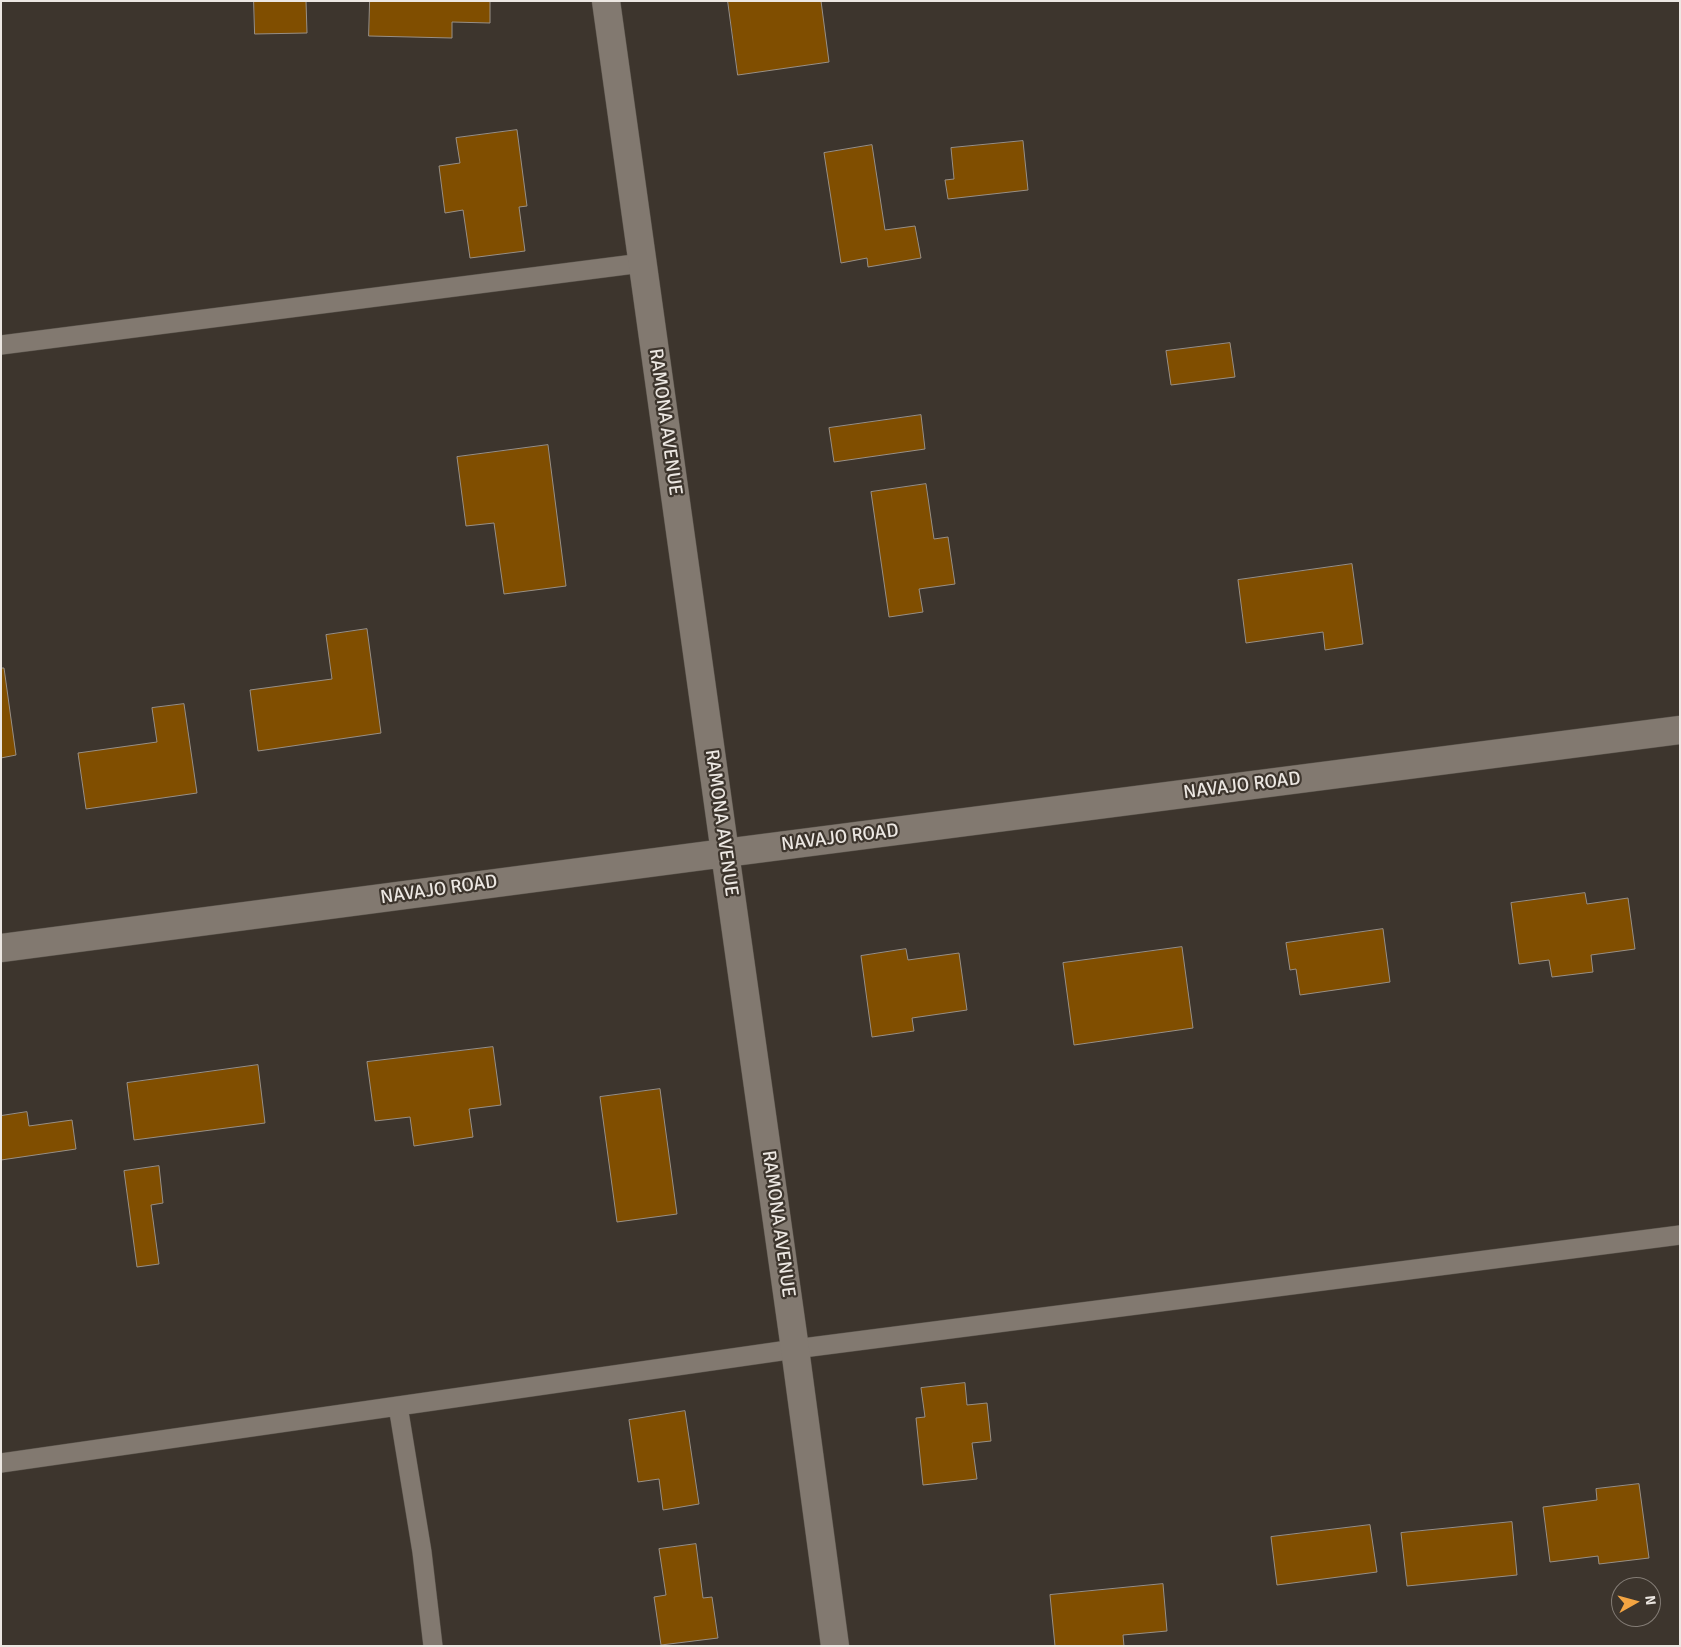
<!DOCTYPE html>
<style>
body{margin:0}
#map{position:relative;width:1681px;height:1647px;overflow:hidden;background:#3d352d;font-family:Signika,sans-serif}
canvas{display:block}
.frame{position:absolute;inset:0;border:2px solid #ece7e2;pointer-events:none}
.north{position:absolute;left:1611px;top:1577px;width:50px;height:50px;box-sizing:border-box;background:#3d352d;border:1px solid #837c75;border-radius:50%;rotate:83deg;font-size:14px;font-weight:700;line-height:20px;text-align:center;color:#ece7e2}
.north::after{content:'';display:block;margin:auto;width:18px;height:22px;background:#f3a442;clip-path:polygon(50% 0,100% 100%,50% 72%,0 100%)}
</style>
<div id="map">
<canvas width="1681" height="1647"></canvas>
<div class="frame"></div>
<div class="north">N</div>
</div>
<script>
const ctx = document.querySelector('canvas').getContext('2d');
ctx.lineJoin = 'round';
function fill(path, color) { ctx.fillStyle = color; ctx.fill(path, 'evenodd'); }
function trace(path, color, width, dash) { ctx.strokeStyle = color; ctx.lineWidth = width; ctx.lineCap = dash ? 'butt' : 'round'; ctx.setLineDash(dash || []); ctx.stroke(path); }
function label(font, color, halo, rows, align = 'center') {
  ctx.font = font + ' Signika,sans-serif'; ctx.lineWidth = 4.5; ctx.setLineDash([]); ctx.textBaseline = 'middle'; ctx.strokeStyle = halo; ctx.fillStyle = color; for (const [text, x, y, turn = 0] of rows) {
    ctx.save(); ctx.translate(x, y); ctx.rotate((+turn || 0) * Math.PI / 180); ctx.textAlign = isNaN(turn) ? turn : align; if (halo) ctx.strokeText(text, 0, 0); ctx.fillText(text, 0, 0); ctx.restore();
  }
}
const building = new Path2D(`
 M 254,1 L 306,1 L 307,33 L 255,34 Z
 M 370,1 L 490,1 L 490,23 L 452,22 L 452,38 L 369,36 Z
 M 728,1 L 821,1 L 829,62 L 738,75 Z
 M 517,130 L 527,206 L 519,207 L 525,251 L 470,258 L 463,210 L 445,213 L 439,166 L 460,163 L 456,138 Z
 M 1023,141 L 1028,190 L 948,199 L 945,180 L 954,179 L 951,148 Z
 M 872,145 L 885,230 L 915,226 L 921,258 L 868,267 L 867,258 L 841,263 L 824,153 Z
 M 1230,343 L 1235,377 L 1171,385 L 1166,351 Z
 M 921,415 L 925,449 L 834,462 L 829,428 Z
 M 548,445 L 566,586 L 504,594 L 494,523 L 466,526 L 457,457 Z
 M 926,484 L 934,539 L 948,537 L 955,584 L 919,589 L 923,612 L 889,617 L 871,492 Z
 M 1352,564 L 1363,644 L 1325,650 L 1323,632 L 1246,643 L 1238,580 Z
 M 367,629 L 381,733 L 258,751 L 250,690 L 332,679 L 326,635 Z
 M 1,668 L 4,668 L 16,755 L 1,758 Z
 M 184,704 L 197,793 L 86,809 L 78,753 L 157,742 L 152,708 Z
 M 1585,893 L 1587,904 L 1628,898 L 1635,949 L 1591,955 L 1593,972 L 1552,977 L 1549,960 L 1519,964 L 1511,903 Z
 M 1383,929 L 1390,982 L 1300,995 L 1296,969 L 1290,970 L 1286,943 Z
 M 1182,947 L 1193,1028 L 1074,1045 L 1063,963 Z
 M 906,949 L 908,960 L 959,953 L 967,1010 L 912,1018 L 914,1031 L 872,1037 L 861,956 Z
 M 493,1047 L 501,1105 L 469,1109 L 473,1137 L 414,1146 L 410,1117 L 375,1121 L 367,1062 Z
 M 258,1065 L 265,1123 L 134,1140 L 127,1083 Z
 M 660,1089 L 677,1214 L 617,1222 L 600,1097 Z
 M 27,1112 L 29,1126 L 72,1120 L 76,1149 L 1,1160 L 1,1116 Z
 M 159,1166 L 163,1203 L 151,1205 L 159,1264 L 137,1267 L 124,1171 Z
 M 965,1383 L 967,1405 L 987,1403 L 991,1441 L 972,1443 L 977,1479 L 923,1485 L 916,1418 L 925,1417 L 921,1388 Z
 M 685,1411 L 699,1504 L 663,1510 L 659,1479 L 638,1482 L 629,1420 Z
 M 1639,1484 L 1649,1558 L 1599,1564 L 1598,1556 L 1550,1562 L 1543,1507 L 1597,1500 L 1596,1489 Z
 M 1512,1522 L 1517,1575 L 1407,1586 L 1401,1533 Z
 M 1370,1525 L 1377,1572 L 1277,1585 L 1271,1537 Z
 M 696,1544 L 703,1598 L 712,1597 L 718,1638 L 661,1645 L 654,1597 L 666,1595 L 659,1549 Z
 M 1163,1584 L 1167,1631 L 1123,1635 L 1124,1646 L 1055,1646 L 1050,1595 Z`);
fill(building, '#804e00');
trace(building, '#988f85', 1);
const lane = new Path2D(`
 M 1,345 L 642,263
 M 398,1406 L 422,1552 L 433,1646
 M 1,1463 L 795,1349 L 1680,1235`);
const street = new Path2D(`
 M 606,1 L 725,853`);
const secondary = new Path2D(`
 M 725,853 L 795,1349 L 835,1646
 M 1,948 L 725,853 L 1680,730`);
trace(lane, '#58524a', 20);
trace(street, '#58524a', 29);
trace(secondary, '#58524a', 29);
trace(lane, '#827970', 19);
trace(street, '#827970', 28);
trace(secondary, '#827970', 28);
label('19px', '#ece7e2', '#3d352d', [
 ["RAMONA AVENUE",665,422,82],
 ["NAVAJO ROAD",1242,786,-7],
 ["RAMONA AVENUE",721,823,82],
 ["NAVAJO ROAD",840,838,-7],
 ["NAVAJO ROAD",439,890,-8],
 ["RAMONA AVENUE",778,1224,82]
]);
</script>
